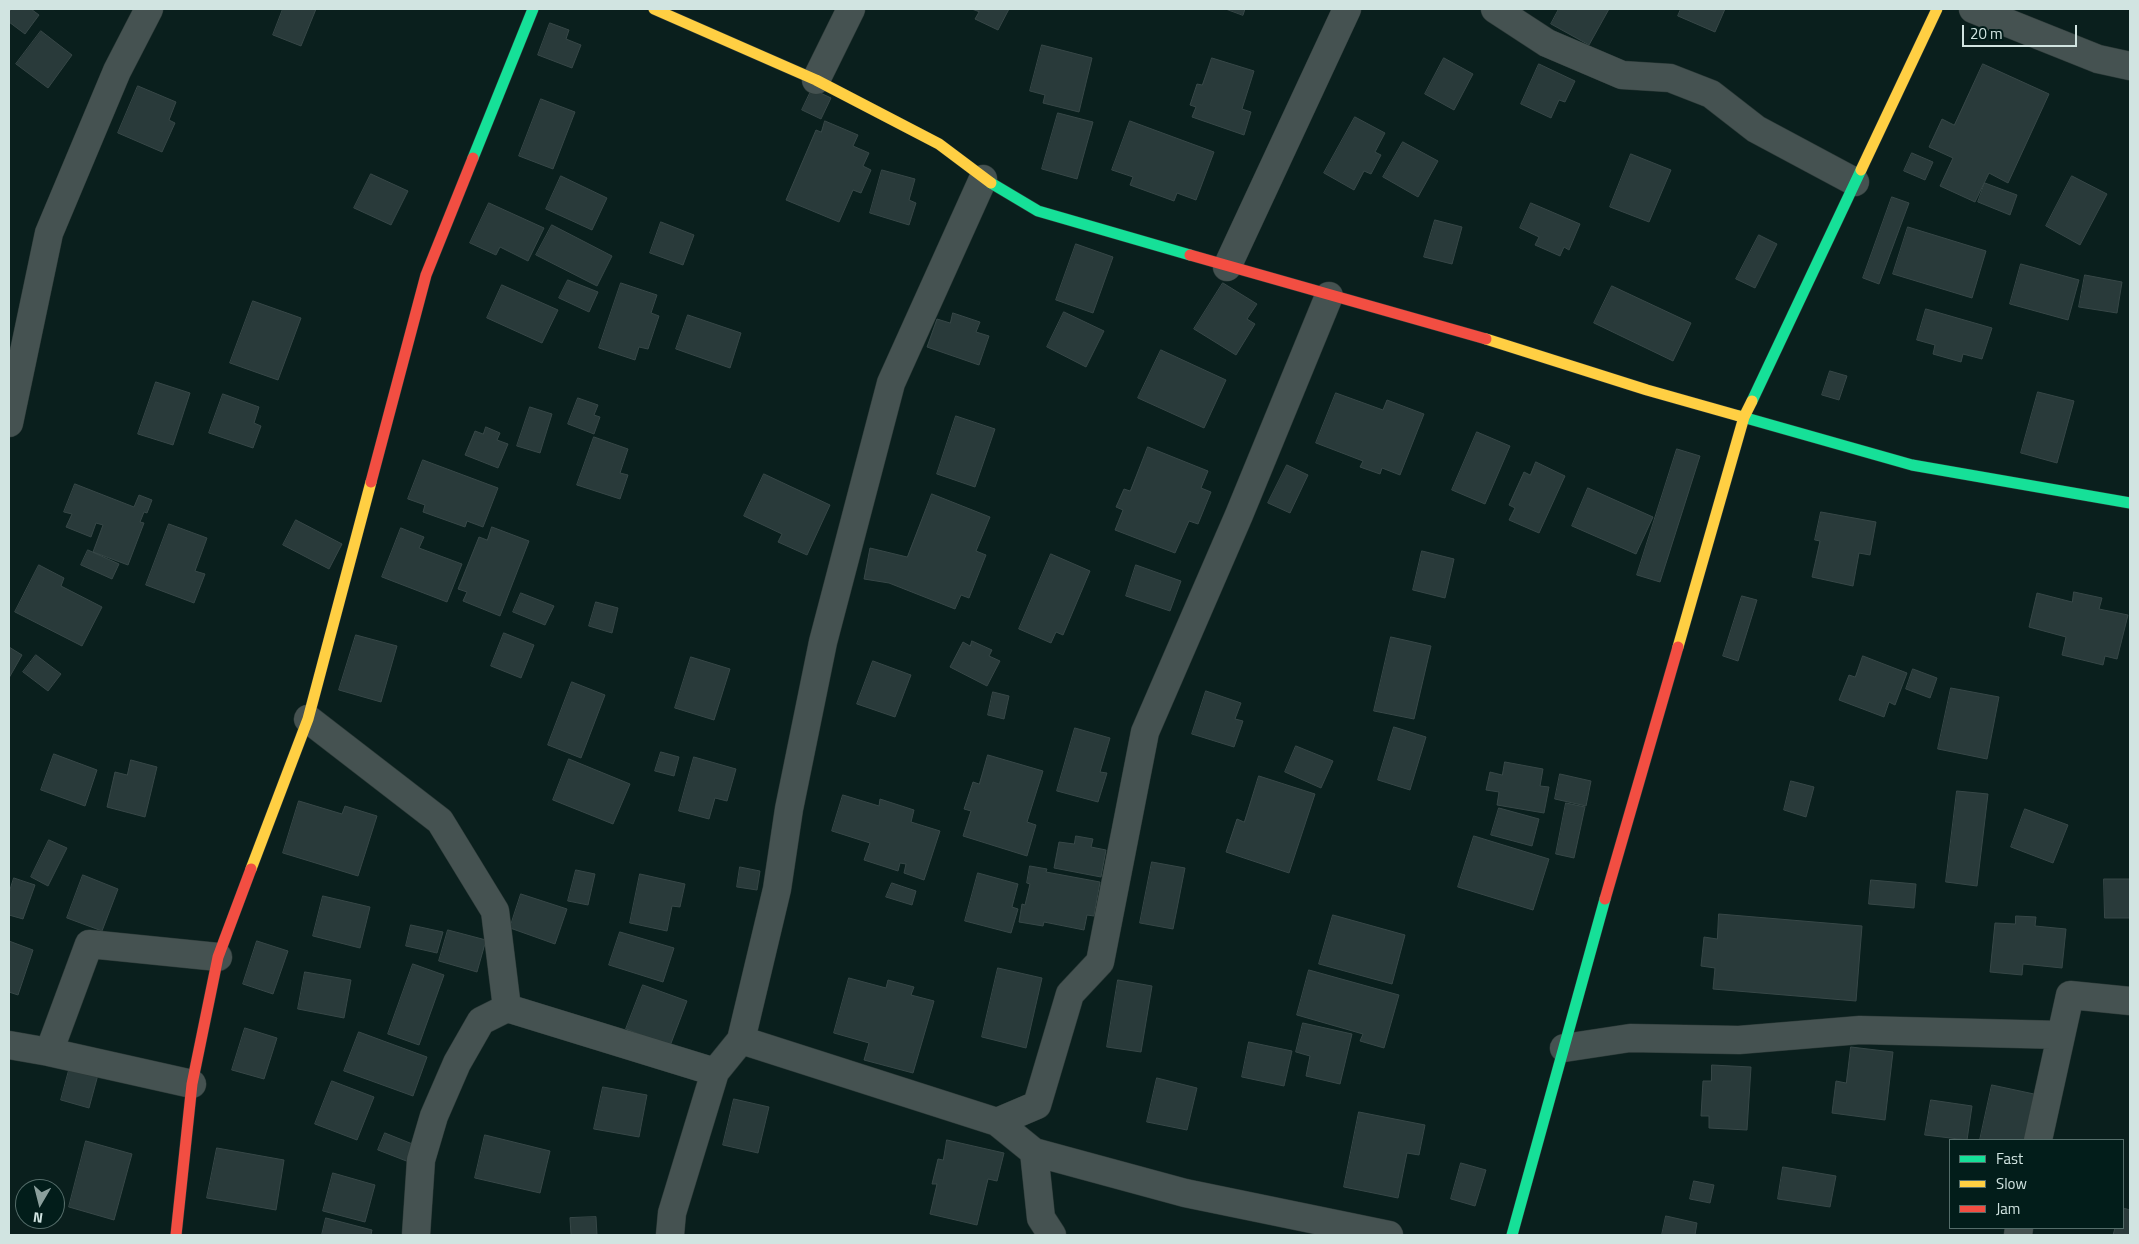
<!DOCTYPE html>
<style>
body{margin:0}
#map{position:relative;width:2139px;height:1244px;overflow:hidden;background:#0a1f1d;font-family:"Titillium Web",sans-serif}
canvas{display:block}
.frame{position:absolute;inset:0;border:10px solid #d1e4e1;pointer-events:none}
.legend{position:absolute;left:1949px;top:1139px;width:175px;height:90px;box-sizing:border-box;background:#021d1a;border:1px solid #556d6a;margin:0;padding:6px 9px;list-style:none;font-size:15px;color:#d1e4e1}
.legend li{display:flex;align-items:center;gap:10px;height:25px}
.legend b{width:25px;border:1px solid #556d6a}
.north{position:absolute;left:15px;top:1179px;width:50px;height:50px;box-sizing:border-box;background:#021d1a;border:1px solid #556d6a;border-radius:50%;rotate:188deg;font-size:14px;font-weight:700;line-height:20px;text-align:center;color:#d1e4e1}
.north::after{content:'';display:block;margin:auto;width:18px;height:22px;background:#8b9f9c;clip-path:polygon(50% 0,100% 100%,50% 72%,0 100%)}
.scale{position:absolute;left:1962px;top:25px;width:115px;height:22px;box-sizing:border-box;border:2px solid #d1e4e1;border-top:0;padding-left:6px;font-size:15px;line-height:18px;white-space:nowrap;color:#d1e4e1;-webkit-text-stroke:4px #021d1a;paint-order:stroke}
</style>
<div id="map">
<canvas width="2139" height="1244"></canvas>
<div class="frame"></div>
<ul class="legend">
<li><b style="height:6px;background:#16e098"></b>Fast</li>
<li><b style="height:6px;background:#ffcf43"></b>Slow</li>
<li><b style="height:6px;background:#f24e42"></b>Jam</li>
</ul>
<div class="north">N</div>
<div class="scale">20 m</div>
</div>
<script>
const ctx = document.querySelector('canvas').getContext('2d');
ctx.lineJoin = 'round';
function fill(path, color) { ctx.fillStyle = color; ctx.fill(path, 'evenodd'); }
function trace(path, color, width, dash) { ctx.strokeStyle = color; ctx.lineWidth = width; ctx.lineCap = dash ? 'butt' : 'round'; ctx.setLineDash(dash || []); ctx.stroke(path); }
const building = new Path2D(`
 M 12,9 L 31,9 L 39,15 L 25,34 L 9,22 L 9,13 Z
 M 283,9 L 316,9 L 301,46 L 273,35 Z
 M 972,9 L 1009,9 L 998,30 L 975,19 L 979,12 Z
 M 1226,9 L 1245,9 L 1243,15 Z
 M 1559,9 L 1609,9 L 1589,45 L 1551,24 Z
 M 1681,9 L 1725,9 L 1715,32 L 1678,16 Z
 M 550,23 L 569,30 L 566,39 L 581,45 L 572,68 L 538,55 Z
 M 41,31 L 72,55 L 48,88 L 16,64 Z
 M 1042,45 L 1092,58 L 1079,112 L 1043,103 L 1045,95 L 1030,91 Z
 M 1212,58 L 1254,71 L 1242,109 L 1251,112 L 1244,135 L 1192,117 L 1196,107 L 1190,105 L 1197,84 L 1202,85 Z
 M 1444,58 L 1473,74 L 1454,110 L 1425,94 Z
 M 1539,64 L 1575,81 L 1565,102 L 1559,100 L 1551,118 L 1521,104 Z
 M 1983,64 L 2049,94 L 2008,183 L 1989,173 L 1975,202 L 1940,186 L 1953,158 L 1929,147 L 1942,119 L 1954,125 Z
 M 138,86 L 176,102 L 169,120 L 175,123 L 162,152 L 118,133 Z
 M 812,89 L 831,98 L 821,119 L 802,110 Z
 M 541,99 L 575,112 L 553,169 L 519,156 Z
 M 1058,113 L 1093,122 L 1077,179 L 1042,169 Z
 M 1355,117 L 1385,133 L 1375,152 L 1381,155 L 1371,174 L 1364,171 L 1354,190 L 1324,173 Z
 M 825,121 L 858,135 L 853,146 L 869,153 L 863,166 L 871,170 L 861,193 L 853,190 L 839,222 L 786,200 L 816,130 L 821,132 Z
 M 1130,121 L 1214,152 L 1196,200 L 1177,193 L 1174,201 L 1130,185 L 1133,177 L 1112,170 Z
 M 1403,142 L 1438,161 L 1418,197 L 1383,177 Z
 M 1912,153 L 1933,162 L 1925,180 L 1904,171 Z
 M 1631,154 L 1671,170 L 1649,222 L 1610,207 Z
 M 882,170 L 915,179 L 909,200 L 916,203 L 909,225 L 870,213 Z
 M 371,174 L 408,191 L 391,225 L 354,208 Z
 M 561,176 L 607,198 L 592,230 L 546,209 Z
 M 2072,176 L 2107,194 L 2080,245 L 2046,226 Z
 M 1985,183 L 2017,195 L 2010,215 L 1978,202 Z
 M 1892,197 L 1909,203 L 1879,284 L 1863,278 Z
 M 489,203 L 544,228 L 528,261 L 500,247 L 496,255 L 470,243 Z
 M 1531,203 L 1580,224 L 1569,250 L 1564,247 L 1560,256 L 1535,245 L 1539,237 L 1520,228 Z
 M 1435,220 L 1462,227 L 1452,264 L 1424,257 Z
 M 661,222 L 694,235 L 683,265 L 650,253 Z
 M 552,225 L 612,256 L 597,286 L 536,255 Z
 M 1908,227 L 1986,251 L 1972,298 L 1893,274 Z
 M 1759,235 L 1777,244 L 1755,288 L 1736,279 Z
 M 1076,244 L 1113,257 L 1093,313 L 1056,300 Z
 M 2021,264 L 2079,280 L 2068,320 L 2010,304 Z
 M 2085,275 L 2122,282 L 2117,313 L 2079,307 Z
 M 568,280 L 598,292 L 589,312 L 559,298 Z
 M 621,283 L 657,295 L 651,313 L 659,316 L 648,349 L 639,347 L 635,360 L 599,348 Z
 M 1223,283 L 1257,304 L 1247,319 L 1255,324 L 1236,355 L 1194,329 Z
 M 502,285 L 558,310 L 542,343 L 487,318 Z
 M 1612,286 L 1691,323 L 1673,361 L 1594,323 Z
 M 253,301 L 301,318 L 278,380 L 230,363 Z
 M 1926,309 L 1992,328 L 1982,359 L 1963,354 L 1961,362 L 1933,354 L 1935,345 L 1917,340 Z
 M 1064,312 L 1104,331 L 1086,367 L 1047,347 Z
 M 953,313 L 980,322 L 976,332 L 989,336 L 979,365 L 927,347 L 937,319 L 950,323 Z
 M 688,315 L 741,333 L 730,368 L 676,349 Z
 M 1161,350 L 1226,380 L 1204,428 L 1138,398 Z
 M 1830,371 L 1847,376 L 1839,400 L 1822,395 Z
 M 156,382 L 190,393 L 173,445 L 138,434 Z
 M 2038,392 L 2074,401 L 2057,463 L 2021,453 Z
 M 1336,393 L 1383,410 L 1387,400 L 1424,414 L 1400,475 L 1382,468 L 1380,474 L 1360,467 L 1363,461 L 1316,443 Z
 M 223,394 L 259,407 L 254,423 L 261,426 L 253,448 L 209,433 Z
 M 578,398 L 598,405 L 594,415 L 600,417 L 594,434 L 568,424 Z
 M 530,407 L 552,414 L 540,453 L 517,446 Z
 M 956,416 L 995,429 L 975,487 L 937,474 Z
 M 486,427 L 500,433 L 497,440 L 508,444 L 498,468 L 465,455 L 475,431 L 483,434 Z
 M 1477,432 L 1510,446 L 1485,504 L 1452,490 Z
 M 594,437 L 628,449 L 620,473 L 628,475 L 620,499 L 577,485 Z
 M 1148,447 L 1208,471 L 1201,488 L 1211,492 L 1198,524 L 1189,521 L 1175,553 L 1115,530 L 1123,510 L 1116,507 L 1124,489 L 1130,491 Z
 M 1677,449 L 1700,456 L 1660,582 L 1637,575 Z
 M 423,460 L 498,488 L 483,527 L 467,521 L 465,527 L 423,512 L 425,505 L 408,499 Z
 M 1536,462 L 1565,476 L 1539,533 L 1509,520 L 1515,508 L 1509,505 L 1524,472 L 1530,475 Z
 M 1287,465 L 1308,475 L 1290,513 L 1268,503 Z
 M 764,474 L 830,505 L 807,555 L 778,542 L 782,534 L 744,516 Z
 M 75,484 L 134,507 L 139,495 L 152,500 L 147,513 L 144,512 L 140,522 L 144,523 L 128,565 L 93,552 L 103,525 L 96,523 L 91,537 L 66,527 L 72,514 L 64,512 Z
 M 1588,488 L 1653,517 L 1636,554 L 1572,526 Z
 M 932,494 L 990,517 L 976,551 L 986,555 L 969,598 L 961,595 L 955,609 L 889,583 L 864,579 L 870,548 L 907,557 Z
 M 1821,512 L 1876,522 L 1870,555 L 1859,553 L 1853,586 L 1812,577 L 1820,541 L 1815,540 Z
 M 296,520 L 342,544 L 329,569 L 283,545 Z
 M 169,524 L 207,538 L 195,571 L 205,574 L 194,603 L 146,585 Z
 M 492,527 L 529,541 L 500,616 L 463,601 L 467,592 L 458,589 L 479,537 L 487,540 Z
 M 401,528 L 424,537 L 419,548 L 462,564 L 447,602 L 382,577 Z
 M 88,550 L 119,564 L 112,579 L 81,565 Z
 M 1422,551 L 1454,559 L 1445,598 L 1413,590 Z
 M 1051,554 L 1090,571 L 1063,635 L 1056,632 L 1051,643 L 1019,629 Z
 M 39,565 L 64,578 L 61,586 L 102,607 L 82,646 L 15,612 Z
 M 1136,565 L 1181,581 L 1170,611 L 1126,596 Z
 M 2074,592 L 2102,598 L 2099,609 L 2128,615 L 2117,659 L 2105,656 L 2103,665 L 2062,655 L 2066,637 L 2029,627 L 2037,593 L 2072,602 Z
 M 521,593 L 554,606 L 545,625 L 513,612 Z
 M 1742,596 L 1757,600 L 1738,661 L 1723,656 Z
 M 596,602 L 618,608 L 612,633 L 589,626 Z
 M 504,633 L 534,645 L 521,678 L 491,666 Z
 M 356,635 L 397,646 L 381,702 L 339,690 Z
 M 1391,637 L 1431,646 L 1414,719 L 1374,711 Z
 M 972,641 L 992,650 L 989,656 L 1000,661 L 987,686 L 950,667 L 963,642 L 970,646 Z
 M 9,647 L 22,655 L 9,678 Z
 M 36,655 L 61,674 L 48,691 L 23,672 Z
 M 1863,656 L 1907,673 L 1895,705 L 1889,702 L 1884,717 L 1839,700 L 1849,675 L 1855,677 Z
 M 691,657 L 730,669 L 714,720 L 675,708 Z
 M 873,661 L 911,675 L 895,717 L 857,704 Z
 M 1913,669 L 1937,678 L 1930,698 L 1906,689 Z
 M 572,682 L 605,695 L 581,758 L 548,745 Z
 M 1951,688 L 1999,697 L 1987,759 L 1938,749 Z
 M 1206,691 L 1241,703 L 1235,719 L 1243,721 L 1234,747 L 1192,734 Z
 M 993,692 L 1009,696 L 1004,719 L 988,715 Z
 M 1394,727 L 1426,737 L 1410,790 L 1378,780 Z
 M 1075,728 L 1110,738 L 1100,772 L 1107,773 L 1098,802 L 1057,791 Z
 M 1296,746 L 1333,761 L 1321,788 L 1285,772 Z
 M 661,752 L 679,757 L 674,776 L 655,771 Z
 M 54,754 L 97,770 L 85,806 L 41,790 Z
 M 988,755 L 1043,771 L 1027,822 L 1036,825 L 1027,856 L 963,836 L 971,811 L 964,809 L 973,782 L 979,784 Z
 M 694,757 L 736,769 L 727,801 L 715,798 L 709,819 L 679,811 Z
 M 569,759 L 630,784 L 613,824 L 553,800 Z
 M 131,760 L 157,767 L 145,817 L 107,807 L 115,772 L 127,775 Z
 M 1505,762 L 1543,769 L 1540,786 L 1549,787 L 1544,813 L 1497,805 L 1499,792 L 1486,790 L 1490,772 L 1502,775 Z
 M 1560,774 L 1591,781 L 1586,806 L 1555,799 Z
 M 1259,776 L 1315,794 L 1289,873 L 1226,852 L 1237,819 L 1244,822 Z
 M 1791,781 L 1814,787 L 1806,817 L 1784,810 Z
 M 1957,791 L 1988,794 L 1977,886 L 1946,882 Z
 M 843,795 L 879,806 L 880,799 L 914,810 L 911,822 L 940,831 L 924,880 L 904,873 L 906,864 L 900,863 L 898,871 L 864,860 L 870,843 L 832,831 Z
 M 299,801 L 342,814 L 345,806 L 377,816 L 358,876 L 283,853 Z
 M 1566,803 L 1585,807 L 1574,858 L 1556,854 Z
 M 1499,808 L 1539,819 L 1532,846 L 1491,835 Z
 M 2025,809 L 2068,825 L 2053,863 L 2011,847 Z
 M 1076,836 L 1093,839 L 1091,847 L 1106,850 L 1101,877 L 1054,868 L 1059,842 L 1074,844 Z
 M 1474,836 L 1549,859 L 1533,910 L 1458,887 Z
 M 49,840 L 67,848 L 48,886 L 31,877 Z
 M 1152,862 L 1185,868 L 1173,929 L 1140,923 Z
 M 1030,866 L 1047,869 L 1046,872 L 1100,882 L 1094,916 L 1087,915 L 1084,930 L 1044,922 L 1043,926 L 1019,922 L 1022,904 L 1025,905 L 1030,884 L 1027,883 Z
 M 740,867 L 760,871 L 757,890 L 737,887 Z
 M 576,870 L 595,874 L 588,905 L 568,901 Z
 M 978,873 L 1018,884 L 1012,907 L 1018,909 L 1011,933 L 965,921 Z
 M 640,874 L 685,884 L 680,907 L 672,906 L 667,931 L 630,923 Z
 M 83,875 L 118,889 L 102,931 L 67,918 Z
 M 14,878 L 35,885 L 23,919 L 9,915 L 9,893 Z
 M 2104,879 L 2130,879 L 2130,918 L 2105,918 Z
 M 1871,880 L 1916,884 L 1914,908 L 1869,904 Z
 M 892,883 L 916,891 L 912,905 L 886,897 Z
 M 521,894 L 567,909 L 555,944 L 510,928 Z
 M 323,896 L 370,907 L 360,948 L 313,936 Z
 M 1719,914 L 1862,926 L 1856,1001 L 1713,989 L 1715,968 L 1701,966 L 1704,937 L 1717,939 Z
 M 1333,915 L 1405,935 L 1392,984 L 1319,964 Z
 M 2016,916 L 2036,917 L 2035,926 L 2066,929 L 2062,968 L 2023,964 L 2022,975 L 1990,972 L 1995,923 L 2015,924 Z
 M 411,925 L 443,932 L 437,953 L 406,946 Z
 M 448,930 L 486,940 L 477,972 L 439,961 Z
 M 620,932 L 674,948 L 663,982 L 609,965 Z
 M 9,941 L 33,950 L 18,995 L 9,992 Z
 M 257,941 L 288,951 L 273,994 L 243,984 Z
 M 413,964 L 444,975 L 419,1045 L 388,1034 Z
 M 998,968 L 1042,978 L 1026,1048 L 982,1037 Z
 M 1309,970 L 1399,995 L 1384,1048 L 1360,1041 L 1363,1034 L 1297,1015 Z
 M 305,972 L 351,980 L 344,1018 L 298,1009 Z
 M 849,978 L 886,988 L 888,980 L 914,987 L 911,995 L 934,1001 L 913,1073 L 864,1060 L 869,1043 L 834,1033 Z
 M 1118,980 L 1152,986 L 1141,1052 L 1107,1047 Z
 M 643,985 L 687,1001 L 670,1046 L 626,1029 Z
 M 1303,1023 L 1352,1034 L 1340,1084 L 1306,1076 L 1310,1056 L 1296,1052 Z
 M 245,1028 L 277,1038 L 264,1079 L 232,1070 Z
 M 359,1032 L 427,1057 L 413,1096 L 344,1071 Z
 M 1249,1042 L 1292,1051 L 1284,1086 L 1242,1077 Z
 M 1851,1047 L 1893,1052 L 1885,1120 L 1832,1113 L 1836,1081 L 1846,1083 Z
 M 71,1063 L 99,1071 L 89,1108 L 61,1100 Z
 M 1712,1065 L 1751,1067 L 1747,1130 L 1709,1128 L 1709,1116 L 1701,1116 L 1703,1081 L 1711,1081 Z
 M 1157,1078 L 1197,1088 L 1187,1130 L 1147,1122 Z
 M 332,1081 L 374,1097 L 357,1140 L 315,1124 Z
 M 1992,1085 L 2034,1094 L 2024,1140 L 1980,1140 Z
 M 603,1087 L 647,1095 L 639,1137 L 594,1129 Z
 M 734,1099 L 769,1107 L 758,1153 L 723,1145 Z
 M 1931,1100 L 1972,1106 L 1967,1140 L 1925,1135 Z
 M 1359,1112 L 1425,1125 L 1419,1155 L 1407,1153 L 1398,1198 L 1344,1187 Z
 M 385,1133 L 415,1145 L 409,1162 L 378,1150 Z
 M 485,1135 L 550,1151 L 540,1193 L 475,1178 Z
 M 947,1140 L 1004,1153 L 997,1181 L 988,1179 L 977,1225 L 930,1214 L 937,1184 L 932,1184 L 938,1159 L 943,1160 Z
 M 86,1141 L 132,1154 L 114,1220 L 69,1207 Z
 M 217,1148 L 284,1160 L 276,1210 L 207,1198 Z
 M 1461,1163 L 1486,1170 L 1475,1206 L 1451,1199 Z
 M 1783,1167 L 1836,1176 L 1830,1207 L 1778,1199 Z
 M 333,1173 L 375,1185 L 365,1222 L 323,1211 Z
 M 1694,1181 L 1714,1185 L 1710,1203 L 1690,1199 Z
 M 2123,1208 L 2130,1210 L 2130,1235 L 2113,1235 L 2115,1228 L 2123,1228 Z
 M 1666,1216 L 1697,1223 L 1695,1235 L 1662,1235 Z
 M 596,1217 L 597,1235 L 571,1235 L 570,1218 Z
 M 326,1218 L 372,1230 L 371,1235 L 322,1235 Z`);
fill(building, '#293a3a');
trace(building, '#374747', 1);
const street = new Path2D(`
 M 1495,9 L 1547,43 L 1622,75 L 1670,78 L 1711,94 L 1756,129 L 1855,182
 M 1973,9 L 2098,59 L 2130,66
 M 816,80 L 851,9
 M 1227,267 L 1347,9
 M 9,423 L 49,233 L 117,71 L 149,9
 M 308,719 L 440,821 L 495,911 L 507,1008
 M 741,1040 L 997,1122 L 1037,1105 L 1070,994 L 1100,962 L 1145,732 L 1239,515 L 1329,296
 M 9,1045 L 49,1052 L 192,1084
 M 1564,1048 L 1630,1038 L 1739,1040 L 1860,1030 L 2061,1035
 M 49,1052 L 89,944 L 218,957
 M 997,1122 L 1034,1152 L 1185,1193 L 1389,1235
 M 2038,1140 L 2070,995 L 2130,1001
 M 1034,1152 L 1041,1218 L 1052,1235
 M 416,1235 L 421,1160 L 434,1116 L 457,1063 L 481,1021 L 507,1008 L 715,1072
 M 670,1235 L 672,1213 L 715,1072 L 741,1040 L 777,889 L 789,809 L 823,642 L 891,383 L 983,179
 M 2018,1235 L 2019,1228`);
const fast = new Path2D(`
 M 473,158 L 533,9
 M 991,183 L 1038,211 L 1190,255
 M 1752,401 L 1861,170
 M 1739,416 L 1912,465 L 2130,503
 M 1512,1235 L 1605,899`);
const slow = new Path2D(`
 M 654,9 L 816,80 L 939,144 L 991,183
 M 1861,170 L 1937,9
 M 1486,339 L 1647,390 L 1739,416
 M 1678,647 L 1744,417 L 1752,401
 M 251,869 L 308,719 L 371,482`);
const jam = new Path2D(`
 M 1190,255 L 1486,339
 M 371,482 L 426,275 L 473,158
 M 1605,899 L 1678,647
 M 176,1235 L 192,1084 L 218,957 L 251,869`);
trace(street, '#2b3937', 29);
trace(fast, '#2b3937', 12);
trace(slow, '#2b3937', 12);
trace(jam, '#2b3937', 12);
trace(street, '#455251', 28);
trace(fast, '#16e098', 11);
trace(slow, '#ffcf43', 11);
trace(jam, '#f24e42', 11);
</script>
